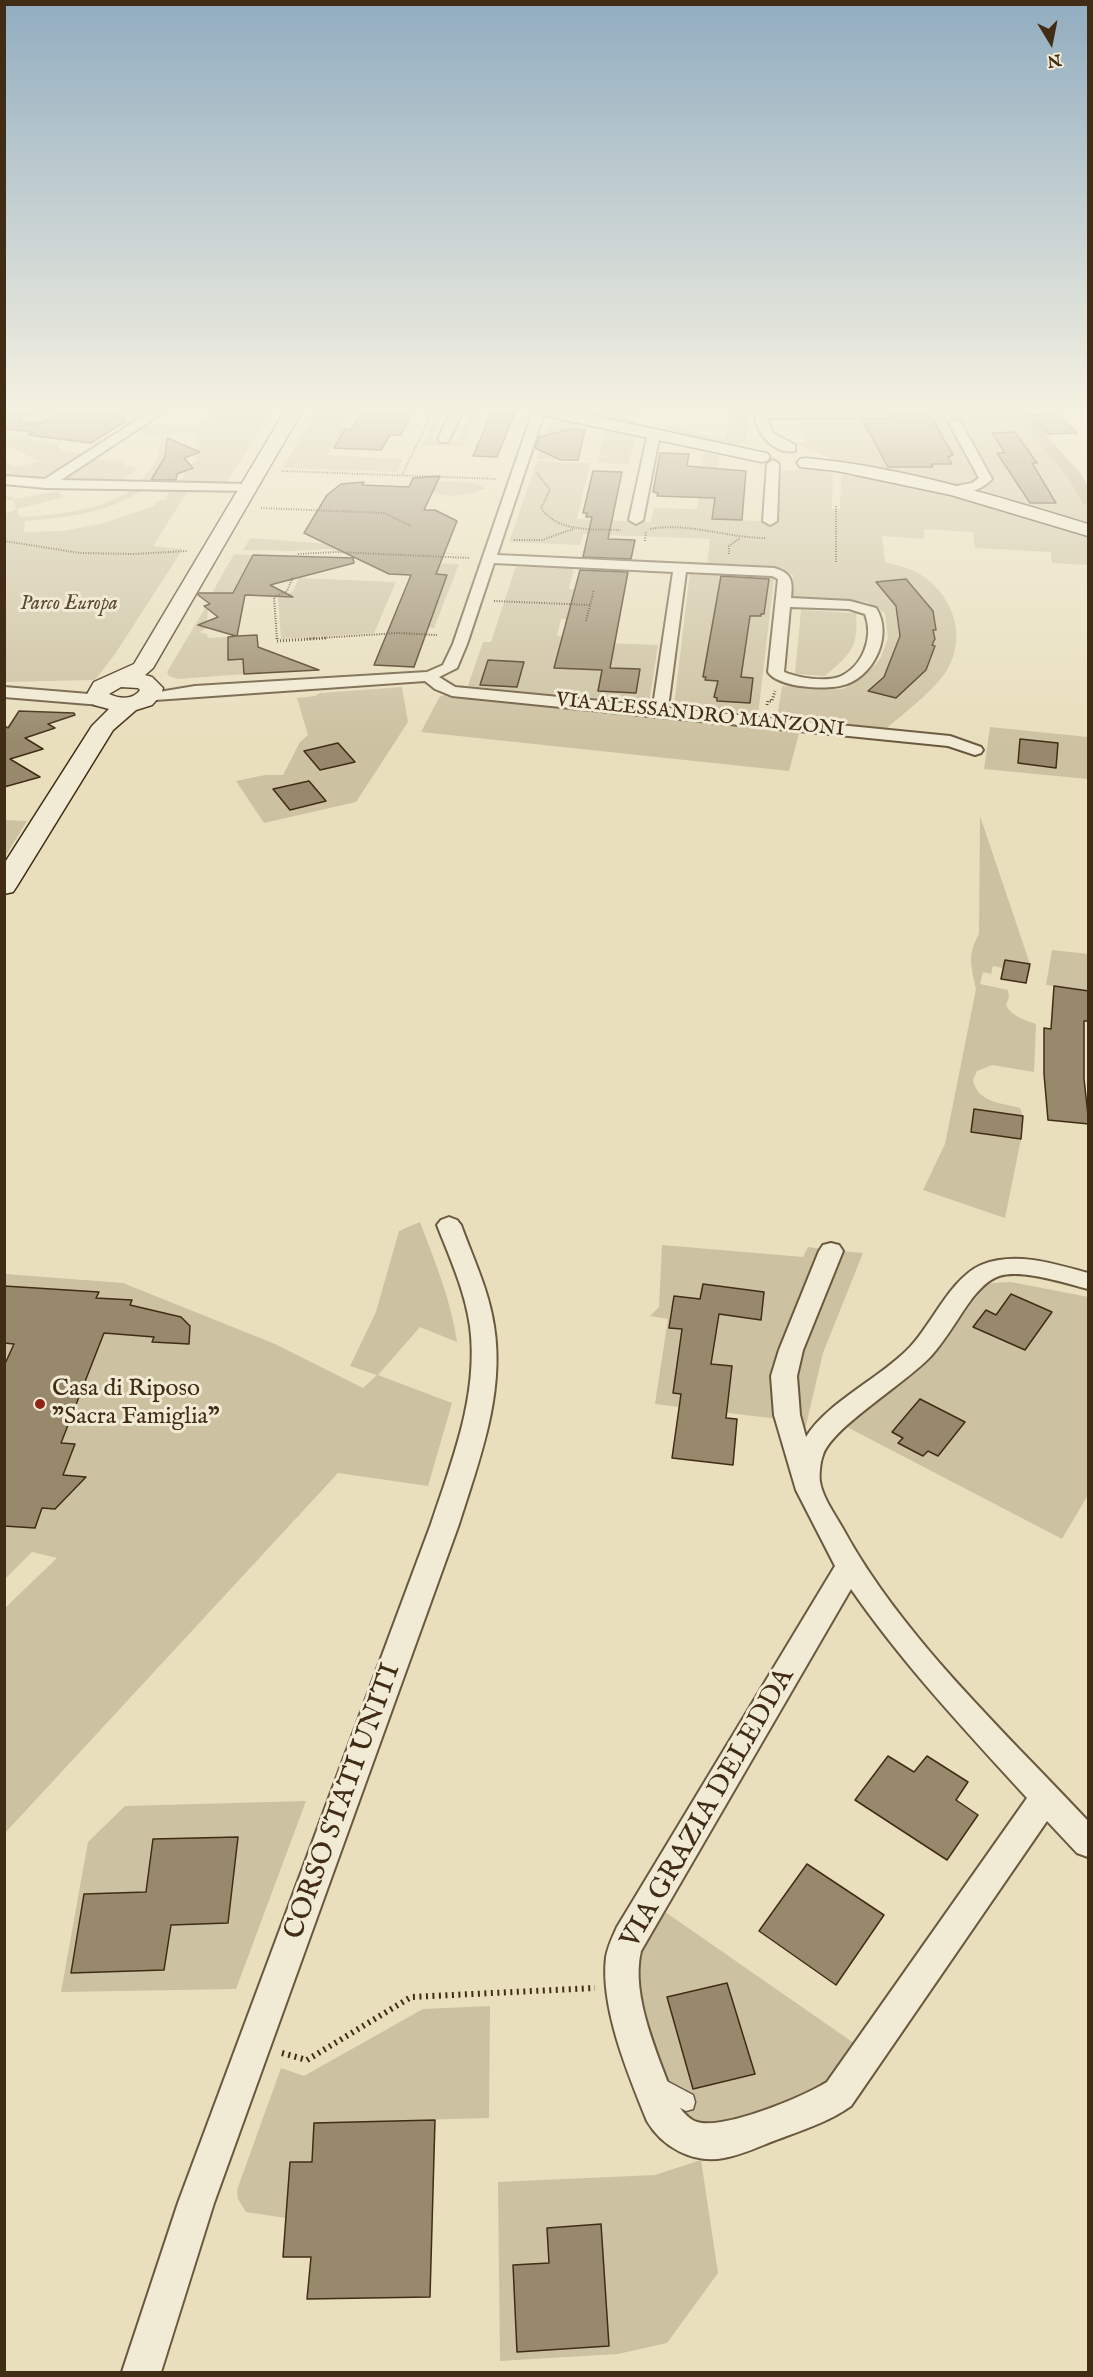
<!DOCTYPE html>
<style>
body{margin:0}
#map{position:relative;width:1093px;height:2377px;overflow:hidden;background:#e9dfbd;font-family:"IM FELL English",serif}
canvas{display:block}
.frame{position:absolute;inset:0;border:6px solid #412c15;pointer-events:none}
.north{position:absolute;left:1021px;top:12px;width:60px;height:60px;-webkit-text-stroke:4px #f1ead4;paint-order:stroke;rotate:170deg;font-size:16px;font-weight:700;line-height:24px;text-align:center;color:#412c15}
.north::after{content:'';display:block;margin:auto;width:21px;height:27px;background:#412c15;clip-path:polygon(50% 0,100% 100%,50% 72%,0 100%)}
</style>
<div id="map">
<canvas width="1093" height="2377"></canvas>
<div class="frame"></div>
<div class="north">N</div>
</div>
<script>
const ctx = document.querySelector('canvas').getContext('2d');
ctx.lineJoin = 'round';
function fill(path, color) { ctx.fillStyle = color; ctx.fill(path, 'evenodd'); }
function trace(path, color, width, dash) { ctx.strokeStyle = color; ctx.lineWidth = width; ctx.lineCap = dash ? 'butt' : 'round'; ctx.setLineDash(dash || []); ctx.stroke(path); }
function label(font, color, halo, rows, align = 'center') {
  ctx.font = font + ' "IM FELL English",serif'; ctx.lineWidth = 6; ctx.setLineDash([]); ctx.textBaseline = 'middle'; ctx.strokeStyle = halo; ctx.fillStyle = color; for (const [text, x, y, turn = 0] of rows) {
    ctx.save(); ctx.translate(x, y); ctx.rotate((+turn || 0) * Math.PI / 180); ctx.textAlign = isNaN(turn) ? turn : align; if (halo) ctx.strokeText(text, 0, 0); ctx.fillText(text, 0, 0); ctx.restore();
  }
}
fill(new Path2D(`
 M 57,411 L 149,411 L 124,428 L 89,424 L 57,444 L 60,450 L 85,454 L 45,479 L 5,475 L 5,469 L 7,468 L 5,466 L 4,460 L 15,467 L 40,461 L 5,445 L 5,434 L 56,444 L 60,436 L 45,424 L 33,422 L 55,418 L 52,416 Z
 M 219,411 L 272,411 L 225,485 L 140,481 C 152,468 166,453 157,435 L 148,437 L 137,430 L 148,423 L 198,427 ZM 192,432 L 198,436 L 195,441 L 200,444 L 195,448 L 199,452 L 194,455 L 197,460 L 191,464 L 192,468 L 184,473 L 185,477 L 175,482 L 149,480 C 161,465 170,454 163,435 Z
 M 317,411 L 357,411 C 348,427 336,439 328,455 L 403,459 L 397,472 L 283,468 Z
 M 438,411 L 445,411 L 432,439 L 457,441 L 471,411 L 478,411 L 462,447 L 422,445 Z
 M 578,411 L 640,411 L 625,418 L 634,421 L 627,423 Z
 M 732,411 L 751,411 L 746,441 L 742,444 L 731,445 L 661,430 L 667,426 L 725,439 Z
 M 871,411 L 1021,411 L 1079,475 L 1088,493 L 1088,527 L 967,490 L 985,486 L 992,478 L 963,430 L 968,427 L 966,423 L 951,423 L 980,478 L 977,482 L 957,488 L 839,462 L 794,443 L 806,442 L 796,417 L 861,416 L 868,430 L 879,430 Z
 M 563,420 L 586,424 L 585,430 L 568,429 L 559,460 L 537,459 C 543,443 544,420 563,420 Z
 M 605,429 L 635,435 L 629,464 L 598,463 Z
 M 704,453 L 719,456 L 713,519 L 763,521 L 763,524 L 774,524 L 778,471 L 807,469 L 833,473 L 832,509 L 840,509 L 841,475 C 926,484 1007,509 1088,535 L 1088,565 L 1052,563 L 1051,552 L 975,548 L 973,532 L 924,529 L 924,539 L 882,536 L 885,562 C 895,565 907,567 916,572 C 952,591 968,635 947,670 C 934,691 905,712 887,728 L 777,717 L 782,686 L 842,689 L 854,683 L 876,664 L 881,657 L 888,638 L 885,613 L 867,602 L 792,597 L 793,575 L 782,570 L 707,566 L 710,539 L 583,534 L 580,545 L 509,542 L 537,461 L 590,463 L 577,519 L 651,522 L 654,508 L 697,509 Z
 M 124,459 L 124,466 L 138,468 L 121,481 L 98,482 L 63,478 L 90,460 Z
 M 426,481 L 477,483 L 485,488 C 474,495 440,500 430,490 C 428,487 427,484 426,481 Z
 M 135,487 L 189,489 L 153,546 L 183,549 L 115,654 L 95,680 L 5,682 L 5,514 L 16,509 L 13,499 L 5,501 L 5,497 L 13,496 L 14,499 L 58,491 L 65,497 L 17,509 L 20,517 C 59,514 102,512 135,487 ZM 144,489 L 169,493 L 166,499 L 158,501 L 154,506 L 104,523 L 63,531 L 24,532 L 25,521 C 66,518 109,513 144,489 Z
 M 250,538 L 476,555 L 327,549 L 294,551 L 243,550 Z
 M 234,554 L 253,555 L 233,593 L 212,593 Z
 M 428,563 L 459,564 L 434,628 L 423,627 L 447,575 L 423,574 Z
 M 516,566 L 574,568 L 569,589 L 591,591 L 584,620 L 561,619 L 557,636 L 580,637 L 580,642 L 658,645 L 649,704 L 468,686 L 483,642 L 491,642 Z
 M 690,572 L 763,576 L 774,579 L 758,715 L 674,706 Z
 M 299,578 L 396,582 L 374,633 L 281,639 L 278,598 L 292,592 Z
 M 205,608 L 208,610 L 207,621 L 199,625 L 207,628 L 199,632 L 207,634 L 208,638 L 228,637 L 228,660 L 243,659 L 244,674 L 178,679 L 169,676 L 167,672 Z
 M 801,610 L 856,613 C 859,648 850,654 825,676 L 795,674 Z
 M 402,687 L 408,722 L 356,802 L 264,823 L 236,781 L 265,775 L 283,775 L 300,742 L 308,735 L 297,698 L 315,696 L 320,693 Z
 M 450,694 L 800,730 L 789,771 L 421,732 L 440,696 Z
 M 990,727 L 1088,737 L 1088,779 L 984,769 Z
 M 980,816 L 1030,964 L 1005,960 L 1003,968 L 993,966 L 991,974 L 983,972 L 980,984 L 1008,990 L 1009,997 L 1006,1005 C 1011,1016 1025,1020 1036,1024 L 1034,1072 L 992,1065 L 977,1071 L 973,1080 C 977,1102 1001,1103 1020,1108 L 1023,1116 L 974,1110 L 972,1132 L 1021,1139 L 1005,1218 L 923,1190 L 945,1144 L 976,989 C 971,966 967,955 979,934 Z
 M 5,820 L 27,821 L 5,857 L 4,820 Z
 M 1052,950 L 1088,954 L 1088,991 L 1046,985 Z
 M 420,1222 C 435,1262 451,1300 457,1342 L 420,1327 L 378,1375 L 452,1403 L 428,1486 L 338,1473 L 5,1833 L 5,1608 L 57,1558 L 32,1552 L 5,1579 L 5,1274 L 123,1283 L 275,1344 L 363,1388 L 377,1375 L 350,1366 L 376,1312 L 399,1231 Z
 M 662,1245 L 803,1257 L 808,1247 L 822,1249 L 778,1419 L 655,1404 L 668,1319 L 650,1316 L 659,1307 Z
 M 841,1251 L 863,1253 L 823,1353 L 803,1438 L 794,1387 L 801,1352 Z
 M 1011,1282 L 1088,1297 L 1088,1495 L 1062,1539 L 847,1427 L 921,1367 L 935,1352 L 985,1286 L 992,1283 Z
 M 306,1801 L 236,1989 L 61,1992 L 88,1842 L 125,1806 Z
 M 658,1907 L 861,2048 L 835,2083 L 722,2129 L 689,2126 L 668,2091 L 638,1995 L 634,1958 Z
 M 490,2006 L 489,2118 L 315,2123 L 312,2162 L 290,2162 L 286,2218 L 246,2212 L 238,2199 L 237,2190 L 281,2068 L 304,2076 L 423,2009 Z
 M 701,2160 L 718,2273 L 667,2343 L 618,2354 L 500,2361 L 498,2182 L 655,2175 Z`), '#ccc1a0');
fill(new Path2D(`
 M 1010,411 L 1025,411 L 1081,474 L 1088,487 L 1088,505 L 1083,504 L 1067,476 Z`), '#b0a284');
const building = new Path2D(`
 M 4,411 L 36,411 L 19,417 L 20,421 L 30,425 L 46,422 L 60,411 L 104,411 L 126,421 L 91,443 L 28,435 L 33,432 L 4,429 Z
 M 362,411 L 414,411 L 401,435 L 390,435 L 381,450 L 334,448 L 345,429 L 351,429 Z
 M 492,412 L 515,413 L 497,457 L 473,456 Z
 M 1057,414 L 1077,433 L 1048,434 L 1029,415 Z
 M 889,415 L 925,415 L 931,417 L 953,455 L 948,457 L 952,464 L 931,464 L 933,467 L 888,467 L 862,419 L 890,418 Z
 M 572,429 L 585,430 L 578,460 L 561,460 L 535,448 L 539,437 Z
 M 1015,432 L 1037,463 L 1032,463 L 1056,503 L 1030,503 L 997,453 L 1005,453 L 992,433 Z
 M 167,438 L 200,452 L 184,458 L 193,468 L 177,474 L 176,480 L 151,480 L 165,457 Z
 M 660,453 L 689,454 L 687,466 L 746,471 L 742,520 L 712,519 L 715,498 L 657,496 L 658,493 L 653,492 Z
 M 593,471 L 622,472 L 608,539 L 635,540 L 631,559 L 583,557 L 592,517 L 586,517 L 587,513 L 583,513 Z
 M 440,476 L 424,510 L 435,510 L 457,521 L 436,574 L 447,575 L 414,667 L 374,665 L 411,575 L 389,574 L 304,533 L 327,495 L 341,484 L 364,482 L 362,485 L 409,487 L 413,478 Z
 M 253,555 L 353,558 L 354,563 L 270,585 L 293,597 L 245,595 L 237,636 L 257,635 L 258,647 L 319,670 L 244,674 L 243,659 L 228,660 L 228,637 L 236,636 L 198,625 L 218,617 L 204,606 L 210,604 L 198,595 L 199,593 L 233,593 Z
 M 580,570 L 628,572 L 610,668 L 640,669 L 636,693 L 598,691 L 602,670 L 554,668 Z
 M 721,576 L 769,579 L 764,614 L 761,614 L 761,616 L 750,616 L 741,677 L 753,678 L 750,703 L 717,701 L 717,698 L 714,697 L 718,681 L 705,680 L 706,677 L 703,677 Z
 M 906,579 L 933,611 L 936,630 L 933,630 L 935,639 L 932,645 L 935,646 L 926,670 L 896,698 L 868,691 L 884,677 L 900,636 L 896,606 L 876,582 Z
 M 488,660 L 524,662 L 517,687 L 480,685 Z
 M 19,711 L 74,713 L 75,715 L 48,724 L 55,728 L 25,738 L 43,749 L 10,759 L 40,777 L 4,787 L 4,725 L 8,728 Z
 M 1020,739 L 1058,743 L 1056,768 L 1018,763 Z
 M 338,743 L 355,762 L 320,770 L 304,751 Z
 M 309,781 L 326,801 L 290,810 L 273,789 Z
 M 1005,960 L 1030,964 L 1026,983 L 1001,979 Z
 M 1054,986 L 1089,991 L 1089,1021 L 1084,1021 L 1084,1079 L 1089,1124 L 1048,1120 L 1044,1074 L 1044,1028 L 1051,1029 Z
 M 974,1109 L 1023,1116 L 1021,1139 L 971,1132 Z
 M 703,1284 L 764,1292 L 761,1320 L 719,1314 L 711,1364 L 732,1366 L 726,1418 L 737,1419 L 733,1465 L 672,1458 L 681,1394 L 673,1393 L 682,1329 L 669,1328 L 674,1296 L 700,1299 Z
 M 4,1286 L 99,1292 L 96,1298 L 132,1300 L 130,1305 L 181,1317 L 190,1326 L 189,1344 L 152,1342 L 154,1337 L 104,1333 L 61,1443 L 75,1444 L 63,1475 L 86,1477 L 55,1509 L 42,1508 L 35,1528 L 4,1526 L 4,1366 L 14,1344 L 4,1343 Z
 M 1011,1294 L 1052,1312 L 1025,1350 L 973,1327 L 986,1310 L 996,1315 Z
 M 920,1399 L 965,1422 L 938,1456 L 928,1451 L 923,1456 L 898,1443 L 903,1438 L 892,1432 Z
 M 888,1756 L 914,1772 L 927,1756 L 968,1782 L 956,1800 L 978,1815 L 947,1860 L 855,1800 Z
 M 238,1837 L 228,1923 L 171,1925 L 164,1970 L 71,1973 L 84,1894 L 146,1892 L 153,1839 Z
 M 807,1864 L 884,1915 L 836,1985 L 759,1931 Z
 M 727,1983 L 755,2074 L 693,2089 L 667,1997 Z
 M 435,2120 L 430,2297 L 307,2299 L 311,2257 L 283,2257 L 290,2162 L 312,2162 L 314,2123 Z
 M 601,2224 L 609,2346 L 517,2352 L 513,2265 L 549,2263 L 547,2228 Z`);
fill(building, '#98896c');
trace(building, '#412c15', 1.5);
const lane = new Path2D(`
 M 659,2077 L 693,2095 L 695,2102 L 693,2109 L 686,2111 L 652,2093 L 650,2086 L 652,2079 Z`);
const street = new Path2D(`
 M 45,411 L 58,411 C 50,420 31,427 21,419 L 23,417 Z
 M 151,411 L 165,411 L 61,480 L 248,484 L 254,488 L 252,491 L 46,488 L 4,484 L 4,476 L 45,479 Z
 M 451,411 L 463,411 L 448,442 L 440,442 L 438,439 Z
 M 533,411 L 545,411 L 497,555 L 774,568 C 792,573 793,581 791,598 L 850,601 L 876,608 C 893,634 875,674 847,684 C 829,691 779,688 768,672 L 778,579 L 772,576 L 686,572 L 668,708 L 950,736 L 981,747 L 983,750 L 981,753 L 975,755 L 948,746 L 452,696 L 435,689 L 425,681 L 141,701 L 139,698 L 141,695 L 195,686 L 427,672 L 443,665 L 453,644 ZM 494,563 L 673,572 L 653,706 L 455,687 L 439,677 L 457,668 L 467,644 ZM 790,607 L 849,609 L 865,614 C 874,637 863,667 839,677 C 824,682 798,678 784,672 Z
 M 755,411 L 869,411 L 872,414 L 866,417 L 767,418 L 773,433 L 795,445 L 795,451 C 774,455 753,431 755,411 Z
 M 955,419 L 961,423 L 992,479 C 983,489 965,496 951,493 L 949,490 L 951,487 L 972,483 L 979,478 L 949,423 Z
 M 654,429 L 660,433 L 643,520 L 636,524 L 629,520 L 648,433 Z
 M 773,460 L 779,464 L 777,521 L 770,525 L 763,521 L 767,464 Z
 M 4,687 L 101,695 L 109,700 L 101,705 L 4,697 Z
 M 449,1217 L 457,1220 L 461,1225 C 473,1258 489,1291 494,1326 C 505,1393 479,1461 459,1524 L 214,2203 L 161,2372 L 122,2372 L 178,2203 L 431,1524 C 452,1461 479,1394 470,1326 C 465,1291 450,1258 437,1225 L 441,1220 Z
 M 831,1243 L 839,1245 L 843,1251 L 803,1350 L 797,1376 L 800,1415 L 806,1437 C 826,1403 882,1377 910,1347 C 932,1324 951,1278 981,1265 C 1016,1251 1054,1264 1088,1273 L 1088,1289 C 1064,1283 1023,1269 999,1276 C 985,1281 974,1295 966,1307 C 955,1323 945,1340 932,1355 C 908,1382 832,1427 823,1455 C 820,1462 819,1476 820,1482 C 823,1498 834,1513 842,1527 C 900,1635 1005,1732 1088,1821 L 1088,1857 L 1077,1853 L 1047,1821 L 851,2106 C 828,2122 803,2130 776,2140 C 760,2146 742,2155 724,2158 C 693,2164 662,2147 647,2121 C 628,2074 600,2007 606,1957 C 608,1946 613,1936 617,1927 L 835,1566 L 796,1490 L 774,1415 L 771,1376 L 779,1350 L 819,1251 L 823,1245 ZM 851,1589 C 903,1664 965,1730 1027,1798 L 827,2082 C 803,2097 724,2130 697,2122 C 687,2119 679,2107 674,2099 C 659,2057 630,1996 641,1951 Z`);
const secondary = new Path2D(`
 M 285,411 L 302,411 L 153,668 L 145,675 L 152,677 L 163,688 L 161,695 L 152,705 L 136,710 L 113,730 L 17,886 L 13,892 L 4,894 L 4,864 L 92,726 L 109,709 L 94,705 L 86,696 L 94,682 L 134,664 ZM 121,687 L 138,688 L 140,690 C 133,700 120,699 109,694 Z
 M 538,411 L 571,411 L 761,452 L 767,453 L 770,457 L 767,461 L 761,462 L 546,416 Z
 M 806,458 C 903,467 996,496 1088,524 L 1088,536 L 951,495 L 837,471 L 800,467 L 797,463 L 800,459 Z`);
trace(lane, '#6b593f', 3);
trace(street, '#6b593f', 4);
trace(secondary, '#412c15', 3);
trace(new Path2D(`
 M 282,471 L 497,479
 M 537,473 L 550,490 L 541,508 C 558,533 594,529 621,530
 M 402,475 L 433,411
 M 836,506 L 836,562
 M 261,508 L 384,513 L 411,526
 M 650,529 C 690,522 726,538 766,538
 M 514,540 L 542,540 L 573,529
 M 4,541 L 80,553 L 134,554 L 187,551
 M 645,541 L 646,531
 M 298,554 L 337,552 L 470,558
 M 729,554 L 729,546 L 740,538
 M 494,601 L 590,605
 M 586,621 L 594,590
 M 277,639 L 274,597 L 287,591 L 293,577
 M 304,639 L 398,633 L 437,635`), '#412c15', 2, [1, 1.5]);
trace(new Path2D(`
 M 277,638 L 277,641 L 327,638
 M 767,705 L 768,701 L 772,701 L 775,691`), '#412c15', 3, [1, 2]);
trace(new Path2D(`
 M 282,2053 L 307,2060 L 411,1997 L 595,1988`), '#412c15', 6, [2, 4.5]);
fill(lane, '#f1ead4');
fill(street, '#f1ead4');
fill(secondary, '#f1ead4');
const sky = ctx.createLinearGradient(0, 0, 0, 744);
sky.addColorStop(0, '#91adc0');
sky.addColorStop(0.55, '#f5f1e1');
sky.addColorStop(1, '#f5f1e100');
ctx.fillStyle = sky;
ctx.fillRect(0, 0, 1093, 744);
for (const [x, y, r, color] of [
 [40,1404,6,"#8f2418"]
]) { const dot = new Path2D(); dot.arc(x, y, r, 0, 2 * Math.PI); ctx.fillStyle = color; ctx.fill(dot); trace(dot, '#f1ead4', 2); }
label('italic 20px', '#5d4a31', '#f1ead4', [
 ["Parco Europa",69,605]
]);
label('20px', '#412c15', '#f1ead4', [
 ["VIA ALESSANDRO MANZONI",700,716,6]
]);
label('24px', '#412c15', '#f1ead4', [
 ["Casa di Riposo",52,1390],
 ["\"Sacra Famiglia\"",52,1418]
], 'left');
label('28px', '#412c15', '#f1ead4', [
 ["CORSO STATI UNITI",344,1802,-70],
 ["VIA GRAZIA DELEDDA",709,1809,-60]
]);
</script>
